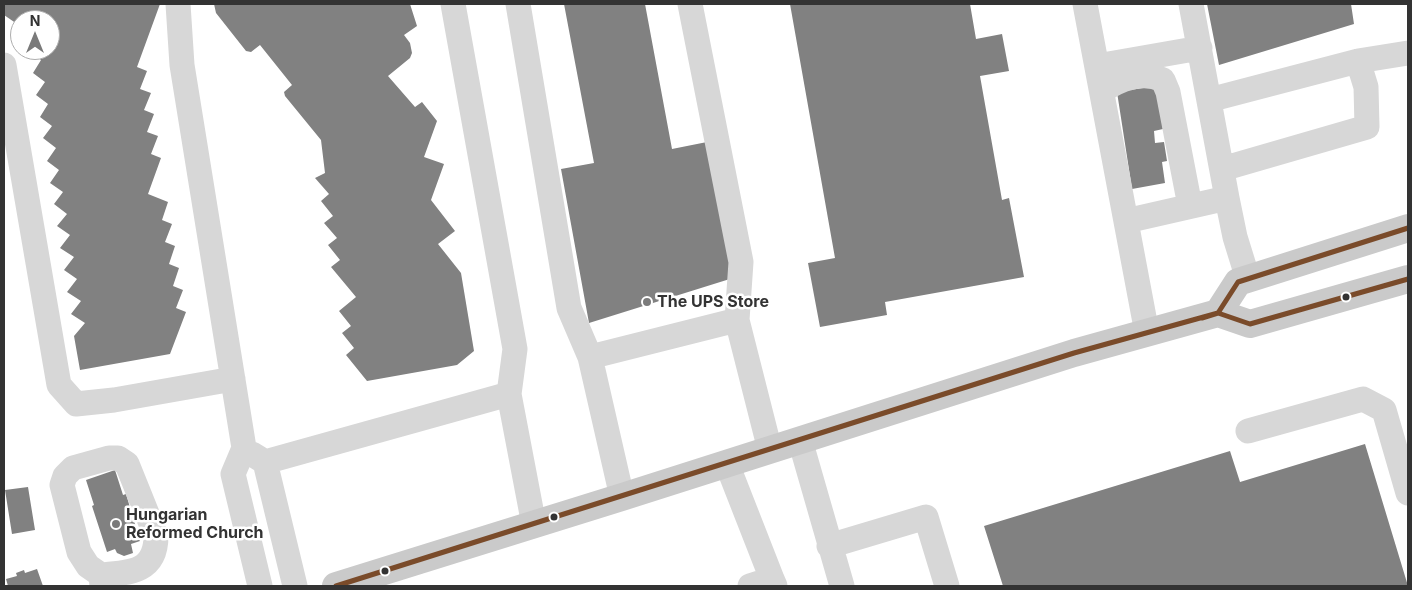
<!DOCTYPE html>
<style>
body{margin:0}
#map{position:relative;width:1412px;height:590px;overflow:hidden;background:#fff;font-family:Inter,sans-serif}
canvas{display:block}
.frame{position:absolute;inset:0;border:5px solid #333;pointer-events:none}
.north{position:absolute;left:10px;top:10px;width:50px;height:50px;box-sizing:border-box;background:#fff;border:1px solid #adadad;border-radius:50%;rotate:0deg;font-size:14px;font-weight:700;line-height:20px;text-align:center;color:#333}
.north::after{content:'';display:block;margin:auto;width:18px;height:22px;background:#7a7a7a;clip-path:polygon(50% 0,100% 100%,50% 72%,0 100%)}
</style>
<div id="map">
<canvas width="1412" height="590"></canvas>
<div class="frame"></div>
<div class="north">N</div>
</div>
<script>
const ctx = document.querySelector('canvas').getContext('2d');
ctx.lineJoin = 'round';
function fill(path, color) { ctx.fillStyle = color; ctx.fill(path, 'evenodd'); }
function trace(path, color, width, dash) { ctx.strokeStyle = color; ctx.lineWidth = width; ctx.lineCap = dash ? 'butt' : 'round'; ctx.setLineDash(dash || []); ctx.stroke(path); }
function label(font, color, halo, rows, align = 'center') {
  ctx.font = font + ' Inter,sans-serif'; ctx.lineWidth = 5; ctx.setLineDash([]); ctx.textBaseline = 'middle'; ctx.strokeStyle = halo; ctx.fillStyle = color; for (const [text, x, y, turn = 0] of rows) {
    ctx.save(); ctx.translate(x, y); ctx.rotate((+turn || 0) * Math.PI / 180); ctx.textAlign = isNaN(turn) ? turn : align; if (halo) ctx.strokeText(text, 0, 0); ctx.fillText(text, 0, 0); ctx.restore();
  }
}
fill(new Path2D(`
 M 4,4 L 160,4 L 137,67 L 147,71 L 140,89 L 151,93 L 144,110 L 154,114 L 147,132 L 158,136 L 151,154 L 161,158 L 148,194 L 168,202 L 162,220 L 172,224 L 165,242 L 175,246 L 169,264 L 179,268 L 173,286 L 183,290 L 176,308 L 186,312 L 170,354 L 80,370 L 74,336 L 85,323 L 71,314 L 81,301 L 67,292 L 77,279 L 64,270 L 74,257 L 60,248 L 70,235 L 57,226 L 67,214 L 54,204 L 63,192 L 50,183 L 59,170 L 47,161 L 56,148 L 43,138 L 52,126 L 40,117 L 48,104 L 36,95 L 45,82 L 33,73 L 41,60 L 28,50 L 50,50 L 50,20 L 20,20 L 20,26 L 4,15 Z
 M 214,4 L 410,4 L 417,26 L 404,35 L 410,43 L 412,53 L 410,58 L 388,76 L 415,107 L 422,102 L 437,121 L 424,157 L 444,164 L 431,200 L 455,231 L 438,244 L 461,273 L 474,351 L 457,365 L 367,381 L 346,355 L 354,348 L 342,333 L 351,326 L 339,311 L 356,297 L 331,267 L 340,260 L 328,245 L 337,238 L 324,223 L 333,216 L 321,201 L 329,194 L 315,178 L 325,173 L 321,140 L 285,96 L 284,92 L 292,85 L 260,45 L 251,52 L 246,51 L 216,13 Z
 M 564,4 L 645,4 L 672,149 L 707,142 L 733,278 L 589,323 L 561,169 L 594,163 Z
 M 790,4 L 970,4 L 976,39 L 1002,34 L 1009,71 L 980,76 L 1002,200 L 1009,198 L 1024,277 L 885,302 L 887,315 L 820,327 L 808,263 L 835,258 Z
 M 1207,4 L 1351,4 L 1354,24 L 1219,65 Z
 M 1156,86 L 1163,129 L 1154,131 L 1155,143 L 1164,142 L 1167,161 L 1162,162 L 1165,183 L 1132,189 L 1117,92 Z
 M 1365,444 L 1408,586 L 1003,586 L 984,526 L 1230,451 L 1240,482 Z
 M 115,470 L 123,495 L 126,494 L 140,541 L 131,544 L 133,553 L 124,556 L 117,553 L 115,549 L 107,552 L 92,506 L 94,505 L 86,480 Z
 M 28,487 L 35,530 L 12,534 L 5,490 Z
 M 37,569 L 43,586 L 8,586 L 6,579 L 17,576 L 16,573 L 24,570 L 25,573 Z`), '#818181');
trace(new Path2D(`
 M 178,4 L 182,65 L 244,448 L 233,474 L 260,586
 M 453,4 L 515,349 L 509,394
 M 518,4 L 569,308 L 590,357 L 622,497
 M 690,4 L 741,262 L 737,320 L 770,450
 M 1085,4 L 1147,333
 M 1191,4 L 1227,198
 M 4,65 L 59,385 L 76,404 L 114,400 L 233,379
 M 1097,66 L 1200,48
 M 1102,91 C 1119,79 1143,70 1163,80 L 1168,92 L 1190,206
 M 1209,100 L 1358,61
 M 1222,169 L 1367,127 L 1366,87 L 1358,61 L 1408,53
 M 1126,221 L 1227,198 L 1235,237 L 1248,279
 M 590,357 L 737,320
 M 1248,431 L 1363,399 L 1384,410 L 1408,493
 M 800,440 L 842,586
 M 252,454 L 265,462 L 295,586
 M 265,462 L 509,394 L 534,525
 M 727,464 L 772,579
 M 829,546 L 926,517 L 947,586
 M 101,575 C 130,573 156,572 156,536 L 127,464 L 118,458 L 109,458 L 73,468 L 65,476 L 62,485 L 79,552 L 88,566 L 101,575 L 102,586
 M 750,586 L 772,579 L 775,586`), '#d7d7d7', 25);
trace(new Path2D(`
 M 1218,313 L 1238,282 L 1408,228
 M 336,586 L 622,497 L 1074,353 L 1218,313 L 1250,324 L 1408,279`), '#cacaca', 28);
trace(new Path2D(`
 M 1202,318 L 1218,313 L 1250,324 L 1408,279
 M 336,586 L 1074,353 L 1218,313 L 1238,282 L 1408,228`), '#7a4b2a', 5);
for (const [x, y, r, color] of [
 [1346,297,4.5,"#333"],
 [647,302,5,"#7a7a7a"],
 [554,517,4.5,"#333"],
 [116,524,5,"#7a7a7a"],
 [385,571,4.5,"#333"]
]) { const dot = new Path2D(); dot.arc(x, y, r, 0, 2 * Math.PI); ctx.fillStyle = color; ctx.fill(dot); trace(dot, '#fff', 2); }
label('bold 16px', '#333', '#fff', [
 ["The UPS Store",657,302],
 ["Hungarian",126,515],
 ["Reformed Church",126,533]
], 'left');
</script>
